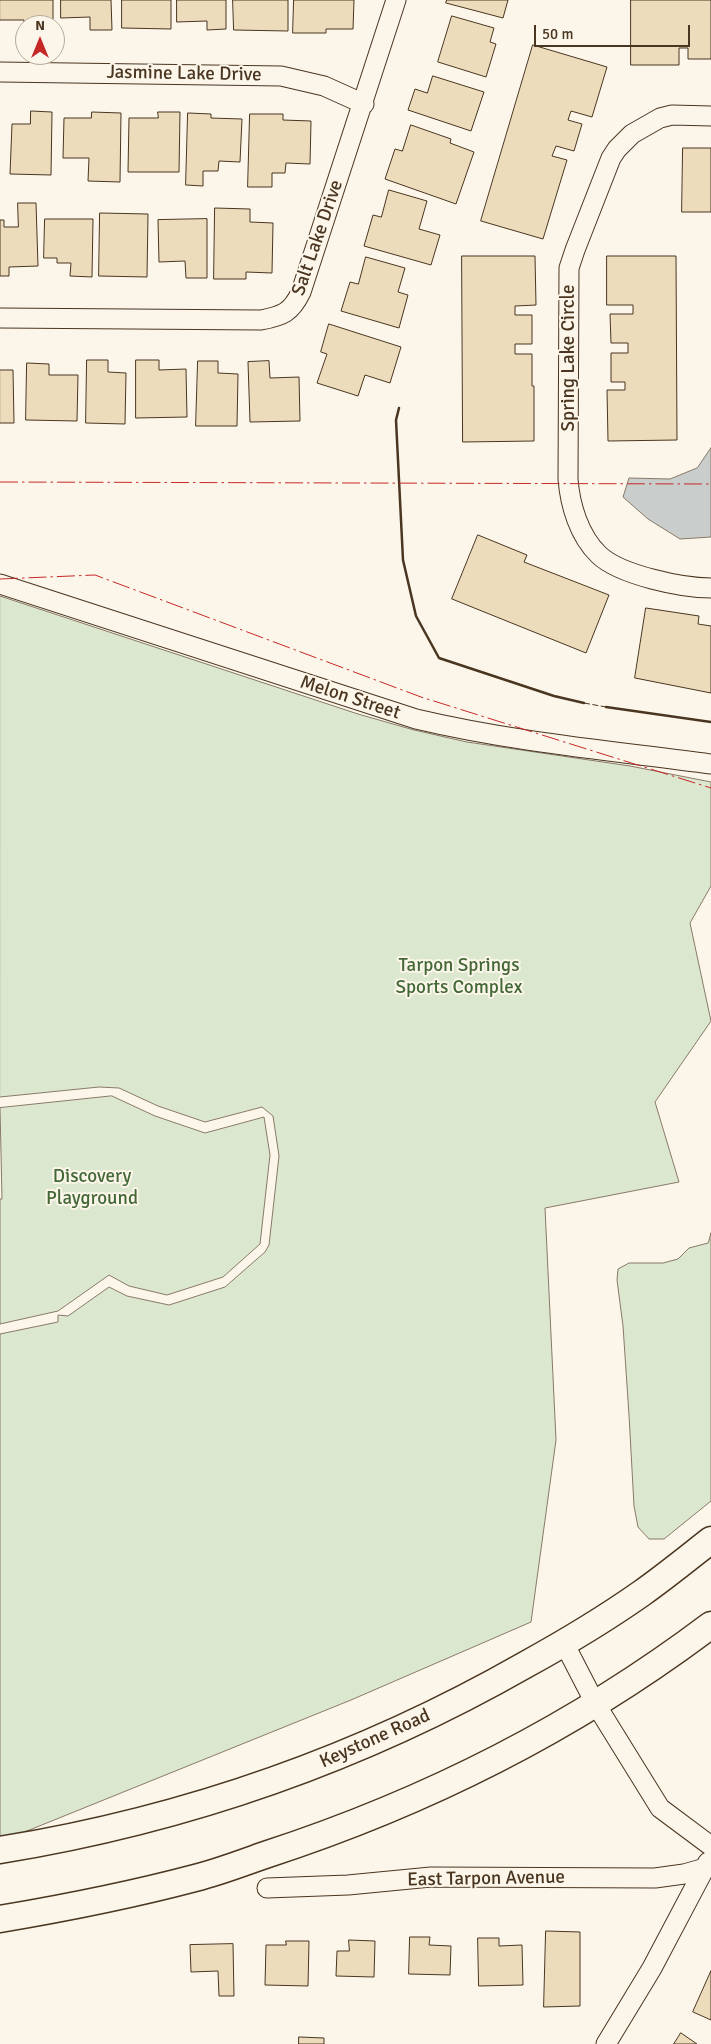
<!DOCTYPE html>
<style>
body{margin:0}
#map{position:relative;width:711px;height:2044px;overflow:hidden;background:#fbf6e9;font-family:Signika,sans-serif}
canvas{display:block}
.north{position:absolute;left:15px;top:15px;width:50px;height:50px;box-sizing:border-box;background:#fbf6e9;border:1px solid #b4a999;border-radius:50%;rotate:0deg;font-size:14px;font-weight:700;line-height:20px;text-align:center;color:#4a3520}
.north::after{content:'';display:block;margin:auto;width:18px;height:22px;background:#c62828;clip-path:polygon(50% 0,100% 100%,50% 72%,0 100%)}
.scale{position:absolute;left:534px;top:25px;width:156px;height:22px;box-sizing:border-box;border:2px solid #4a3520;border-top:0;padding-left:6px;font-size:15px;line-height:18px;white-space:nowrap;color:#4a3520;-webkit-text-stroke:4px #fbf6e9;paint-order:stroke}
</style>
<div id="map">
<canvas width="711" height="2044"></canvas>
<div class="north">N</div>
<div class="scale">50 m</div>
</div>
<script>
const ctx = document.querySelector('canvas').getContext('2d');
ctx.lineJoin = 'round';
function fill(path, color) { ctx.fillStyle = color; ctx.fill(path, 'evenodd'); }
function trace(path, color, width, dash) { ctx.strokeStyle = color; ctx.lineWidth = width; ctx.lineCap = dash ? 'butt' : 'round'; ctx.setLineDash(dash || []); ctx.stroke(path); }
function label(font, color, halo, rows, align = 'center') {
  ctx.font = font + ' Signika,sans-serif'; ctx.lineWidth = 4; ctx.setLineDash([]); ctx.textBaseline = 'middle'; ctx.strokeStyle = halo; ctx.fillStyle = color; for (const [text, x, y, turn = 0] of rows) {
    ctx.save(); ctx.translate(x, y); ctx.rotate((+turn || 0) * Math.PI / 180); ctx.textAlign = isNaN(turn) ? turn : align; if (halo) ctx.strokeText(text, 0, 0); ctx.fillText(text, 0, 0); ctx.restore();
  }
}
const green = new Path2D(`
 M 0,596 L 358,714 L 414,730 L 467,742 L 630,766 L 711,782 L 711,886 L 690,923 L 711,1021 L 655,1102 L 679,1182 L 545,1208 L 556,1440 L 531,1622 L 351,1700 L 17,1835 L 0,1838 L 0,1334 L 58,1322 L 58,1315 L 68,1316 L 109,1287 L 127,1296 L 169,1305 L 225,1287 L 265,1252 L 269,1245 L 279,1156 L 273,1116 L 262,1107 L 205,1122 L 158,1106 L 119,1088 L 99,1087 L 0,1097 Z
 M 112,1096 L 155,1116 L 205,1133 L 264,1117 L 270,1155 L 260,1244 L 223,1277 L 167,1295 L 129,1286 L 109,1275 L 58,1311 L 0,1324 L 0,1199 L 2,1199 L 0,1108 Z
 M 711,1233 L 711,1501 L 664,1539 L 649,1539 L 638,1527 L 634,1506 L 629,1415 L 623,1326 L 617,1280 L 618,1269 L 629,1263 L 663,1263 L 678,1259 L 689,1248 L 708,1243 Z`);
fill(green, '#dce7d0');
trace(green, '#887966', 1);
const water = new Path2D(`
 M 711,448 L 711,537 L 680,539 L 648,519 L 623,497 L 629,478 L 670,479 L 697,468 Z`);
fill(water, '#c9cecd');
trace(water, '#887966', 1);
const building = new Path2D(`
 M 0,0 L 53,0 L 53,25 L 25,25 L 24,28 L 24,20 L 0,20 Z
 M 61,0 L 111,0 L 112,30 L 90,30 L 90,17 L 61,18 Z
 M 122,0 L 171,0 L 171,29 L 122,28 Z
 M 177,0 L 226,0 L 226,29 L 207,30 L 207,21 L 177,22 Z
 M 233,0 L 288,0 L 288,31 L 234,30 Z
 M 294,0 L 354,0 L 353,29 L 326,29 L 326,33 L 293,33 Z
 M 447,0 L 508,0 L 503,18 L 446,3 Z
 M 631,0 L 711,0 L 711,59 L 688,59 L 688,48 L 679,48 L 679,65 L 631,65 Z
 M 452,16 L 494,28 L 490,42 L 496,44 L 486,77 L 438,62 Z
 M 533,45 L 607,67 L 592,117 L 571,111 L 568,120 L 582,124 L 574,151 L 556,146 L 552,156 L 567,160 L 543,239 L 481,221 Z
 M 433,76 L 484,92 L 471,131 L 408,110 L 415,89 L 427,93 Z
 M 31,111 L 52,112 L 51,175 L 10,174 L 12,124 L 30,124 Z
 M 92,112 L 121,113 L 120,182 L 88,181 L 89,158 L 63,158 L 64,118 L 91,118 Z
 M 158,112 L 180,112 L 179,172 L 128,172 L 129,118 L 158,118 Z
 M 188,113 L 211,114 L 211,118 L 242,119 L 240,162 L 219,161 L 218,171 L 203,171 L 203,186 L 186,185 Z
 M 250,114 L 283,114 L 283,120 L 311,121 L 310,164 L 286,163 L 285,173 L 272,173 L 272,187 L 248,187 Z
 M 411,125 L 451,139 L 450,143 L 474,152 L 456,204 L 385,179 L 395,149 L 402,151 Z
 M 683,148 L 711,148 L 711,212 L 682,212 Z
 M 389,190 L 427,201 L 419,229 L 440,235 L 431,265 L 364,246 L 373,215 L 381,217 Z
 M 18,203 L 36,203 L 38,266 L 9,267 L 9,276 L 0,276 L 0,220 L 4,220 L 4,227 L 18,227 Z
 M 215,208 L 250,209 L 250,222 L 273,223 L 272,273 L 246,272 L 246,279 L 214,279 Z
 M 100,213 L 148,214 L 147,277 L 99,276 Z
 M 45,219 L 93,219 L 92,277 L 70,276 L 71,263 L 57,263 L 57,258 L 44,258 Z
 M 207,219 L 207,278 L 186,278 L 185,261 L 159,262 L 158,220 Z
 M 462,256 L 535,256 L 536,305 L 515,306 L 515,315 L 532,315 L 532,344 L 515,344 L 515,354 L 532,354 L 532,386 L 534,386 L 534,441 L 463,442 Z
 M 607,256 L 676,256 L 677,440 L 608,441 L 607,390 L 625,390 L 625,382 L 611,382 L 611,353 L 628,353 L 628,343 L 611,343 L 610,314 L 633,314 L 633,305 L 607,305 Z
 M 366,257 L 405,268 L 398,292 L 408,295 L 399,328 L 341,311 L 350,282 L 358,284 Z
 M 329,324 L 401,347 L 390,383 L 365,375 L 358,396 L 317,383 L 327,354 L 321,352 Z
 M 87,360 L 108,360 L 108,372 L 126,373 L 125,424 L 86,423 Z
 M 136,360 L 159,360 L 159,370 L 186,369 L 187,417 L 136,418 Z
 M 198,361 L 218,361 L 218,373 L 238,374 L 237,426 L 196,426 Z
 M 269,361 L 270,378 L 299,377 L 300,421 L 250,422 L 248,362 Z
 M 27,363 L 49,364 L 49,375 L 78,375 L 77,421 L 26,420 Z
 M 0,370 L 13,370 L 14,423 L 0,423 Z
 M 478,535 L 527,555 L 524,562 L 609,595 L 586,653 L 452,599 Z
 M 646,608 L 699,616 L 698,624 L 711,626 L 711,693 L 635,678 Z
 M 546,1931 L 580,1932 L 580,2006 L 544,2007 Z
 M 410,1937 L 430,1937 L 429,1945 L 451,1946 L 450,1975 L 409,1974 Z
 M 478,1938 L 499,1938 L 499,1946 L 522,1945 L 523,1985 L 479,1986 Z
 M 349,1940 L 375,1941 L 374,1977 L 336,1976 L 337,1951 L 349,1951 Z
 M 286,1941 L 309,1941 L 308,1986 L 265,1985 L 266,1945 L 286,1945 Z
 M 233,1944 L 234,1996 L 219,1996 L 218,1971 L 191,1972 L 190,1945 Z
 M 711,1971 L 711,2020 L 693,2012 Z
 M 681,2033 L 697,2044 L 674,2044 Z
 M 299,2037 L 324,2038 L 324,2044 L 299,2044 Z`);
fill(building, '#ecdcbc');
trace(building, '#4a3520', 1);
const minor = new Path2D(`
 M 0,72 L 281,76 L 324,86 L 364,104
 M 711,116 L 672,115 L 660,118 L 632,134 L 617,149 L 611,158 L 575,250 L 569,268 L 568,479 C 570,505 579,536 599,555 C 620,575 682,588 711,588
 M 0,318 L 261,320 C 282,316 291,313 301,292 L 396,0
 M 0,584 L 416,719 C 513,742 613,751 711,764
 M 564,1643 L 595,1703 L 660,1808 L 711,1846
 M 267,1888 L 348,1885 L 431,1877 L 655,1878 L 684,1874 L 705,1868
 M 606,2044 L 652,1968 L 708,1862`);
const secondary = new Path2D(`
 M 0,1850 C 185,1820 362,1758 525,1665 C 565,1643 605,1619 642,1593 C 666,1576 688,1558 711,1540
 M 0,1919 C 65,1908 131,1895 195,1878 C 219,1872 242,1863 265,1855 C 425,1803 577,1726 711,1625`);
trace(minor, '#4a3520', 21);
trace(secondary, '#4a3520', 29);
trace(minor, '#fbf6e9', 19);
trace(secondary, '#fbf6e9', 26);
trace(new Path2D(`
 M 584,703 L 606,707`), '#4a3520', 1, [6, 2.5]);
trace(new Path2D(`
 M 399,408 L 396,420 L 403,560 L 416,616 L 439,658 L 554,696 L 584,703
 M 606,707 L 711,722`), '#4a3520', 2.5);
trace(new Path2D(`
 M 0,482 L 711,484
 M 0,579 L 95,575 L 421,697 L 711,788`), '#c62828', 1, [18, 4, 2.5, 4]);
label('19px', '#4a3520', '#fbf6e9', [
 ["Jasmine Lake Drive",184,74,1],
 ["Salt Lake Drive",318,238,-71],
 ["Spring Lake Circle",569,358,-90],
 ["Melon Street",350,698,18],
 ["Keystone Road",375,1739,-24],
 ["East Tarpon Avenue",486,1879,-1]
]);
label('19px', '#436837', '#fbf6e9', [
 ["Tarpon Springs",459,966],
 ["Sports Complex",459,988],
 ["Discovery",92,1177],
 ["Playground",92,1199]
]);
</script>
